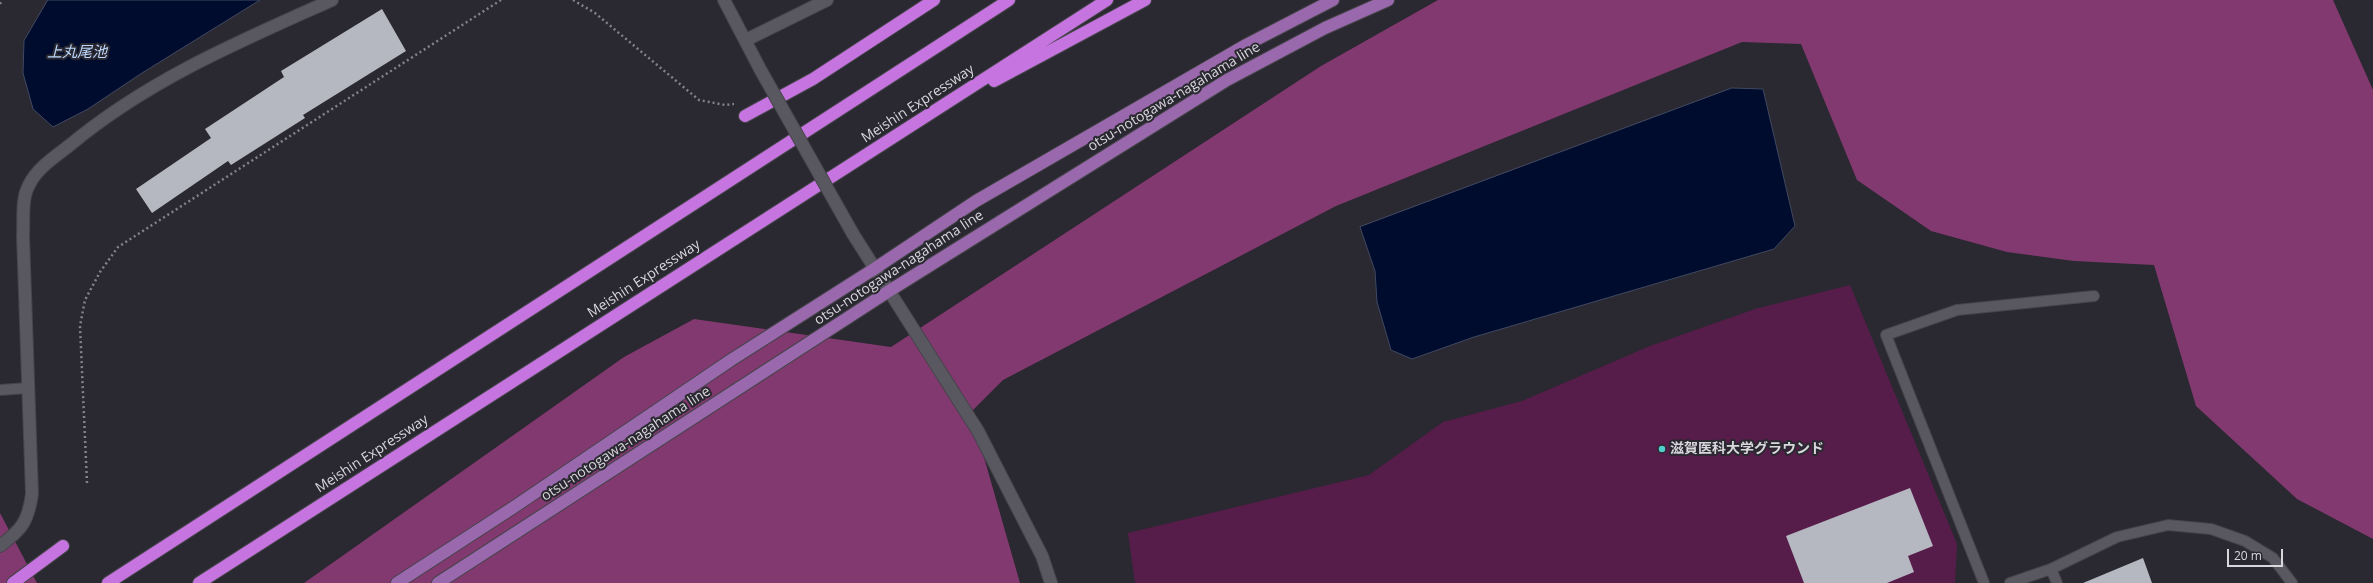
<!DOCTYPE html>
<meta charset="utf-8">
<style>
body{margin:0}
#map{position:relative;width:2373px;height:583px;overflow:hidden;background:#2a2830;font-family:"Open Sans",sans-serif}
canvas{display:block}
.scale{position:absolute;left:2227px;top:549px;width:56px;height:18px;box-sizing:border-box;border:2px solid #d9d7dc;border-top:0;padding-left:5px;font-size:12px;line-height:14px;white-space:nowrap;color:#d9d7dc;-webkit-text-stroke:3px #2a2830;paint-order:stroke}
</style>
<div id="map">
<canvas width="2373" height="583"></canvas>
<div class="scale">20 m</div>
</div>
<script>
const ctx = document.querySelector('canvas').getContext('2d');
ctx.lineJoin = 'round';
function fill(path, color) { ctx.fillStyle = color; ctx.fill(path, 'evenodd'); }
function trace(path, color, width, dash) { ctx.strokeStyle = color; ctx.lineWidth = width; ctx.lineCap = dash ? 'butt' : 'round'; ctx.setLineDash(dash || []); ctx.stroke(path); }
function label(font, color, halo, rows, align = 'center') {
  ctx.font = font + ' "Open Sans","Noto Sans JP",sans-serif'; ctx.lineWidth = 4; ctx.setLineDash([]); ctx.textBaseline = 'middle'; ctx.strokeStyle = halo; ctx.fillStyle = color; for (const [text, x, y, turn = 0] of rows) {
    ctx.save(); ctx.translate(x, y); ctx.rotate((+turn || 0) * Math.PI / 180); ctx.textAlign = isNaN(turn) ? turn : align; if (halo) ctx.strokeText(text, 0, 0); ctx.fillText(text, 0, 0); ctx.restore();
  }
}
fill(new Path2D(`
 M 1850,285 L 1957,544 L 1955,583 L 1135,583 L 1128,533 L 1369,475 L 1443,422 L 1522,401 L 1650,346 L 1755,309 Z`), '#571d4a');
fill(new Path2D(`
 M 1438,0 L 2333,0 L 2373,90 L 2373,539 L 2297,499 L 2196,406 L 2154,265 L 2074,261 L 2007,252 L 1931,231 L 1857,180 L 1801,44 L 1742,42 L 1336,206 L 1003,380 L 971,412 L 1020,583 L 304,583 L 624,357 L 694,319 L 891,347 L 1321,66 Z
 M 0,513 L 37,583 L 0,583 Z`), '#823970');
const water = new Path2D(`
 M 48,0 L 260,0 L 142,73 L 88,109 L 53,127 L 33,109 L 23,73 L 24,41 Z
 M 1732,88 L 1763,89 L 1795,226 L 1774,249 L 1474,337 L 1412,359 L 1391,350 L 1377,302 L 1375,271 L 1360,227 Z`);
fill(water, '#000c2d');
trace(water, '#414962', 1);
fill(new Path2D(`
 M 382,9 L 406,51 L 303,115 L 305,118 L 231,165 L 228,161 L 152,213 L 136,189 L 211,138 L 205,129 L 284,77 L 281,71 Z
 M 1910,488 L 1933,546 L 1908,556 L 1914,572 L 1887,583 L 1804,583 L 1786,536 Z
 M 2143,558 L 2152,583 L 2083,583 Z`), '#b5b7c1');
const lane = new Path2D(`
 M 0,390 L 28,388
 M 2051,569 L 2057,583
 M 1984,583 L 1886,335 L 1957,310 L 2094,296
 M 2010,583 L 2051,569 L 2117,537 L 2168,525 L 2211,529 L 2245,541 L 2273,558 L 2292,583`);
const street = new Path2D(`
 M 746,40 L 827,0
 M 0,546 C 22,529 28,522 32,494 L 23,236 C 24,220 21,199 29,185 C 37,168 56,156 70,145 C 148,80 240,41 332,0`);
const secondary = new Path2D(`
 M 724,0 L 760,69
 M 853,234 L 978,431 L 1042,556 L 1051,583`);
const primary = new Path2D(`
 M 397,583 L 514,507 L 731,360 L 874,269 L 976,201 L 1246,45 L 1333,0
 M 438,583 L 889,291 L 1227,80 L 1325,28 L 1388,0`);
const highway = new Path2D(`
 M 994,81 L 1145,0
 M 745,116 L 813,79 L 934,0
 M 13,583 L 63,546
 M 108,583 L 1009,0
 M 199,583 L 1107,0`);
trace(lane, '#46444b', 12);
trace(street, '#46444b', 14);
trace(secondary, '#46444b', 14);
trace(primary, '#46444b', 14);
trace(highway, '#46444b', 14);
trace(new Path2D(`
 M 573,0 L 595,13 L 699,100 L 725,105 L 734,104
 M 0,4 L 2,0
 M 87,483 L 80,326 L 85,300 L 100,272 L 118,247 L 501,0`), '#85838a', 2.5, [2, 3]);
trace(lane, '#595760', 10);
trace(street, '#595760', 12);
trace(secondary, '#595760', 12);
trace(primary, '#9a69ad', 12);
trace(highway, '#c675e0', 12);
const secondaryBridge = new Path2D(`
 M 760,69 L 853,234`);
trace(secondaryBridge, '#46444b', 14, []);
trace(secondaryBridge, '#595760', 12);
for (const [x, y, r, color] of [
 [1662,449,4,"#52cdcc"]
]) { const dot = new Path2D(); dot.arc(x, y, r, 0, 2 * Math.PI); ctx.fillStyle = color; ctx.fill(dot); trace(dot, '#2a2830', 1.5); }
label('14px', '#d9d7dc', '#2a2830', [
 ["otsu-notogawa-nagahama line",1174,97,-31],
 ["Meishin Expressway",918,104,-33],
 ["otsu-notogawa-nagahama line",899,268,-33],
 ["Meishin Expressway",644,279,-33],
 ["otsu-notogawa-nagahama line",626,444,-33],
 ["Meishin Expressway",372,454,-33]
]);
label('bold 14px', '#d9d7dc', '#2a2830', [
 ["滋賀医科大学グラウンド",1670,449]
], 'left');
label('italic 15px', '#bbd7fd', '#2a2830', [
 ["上丸尾池",77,53]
]);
</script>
